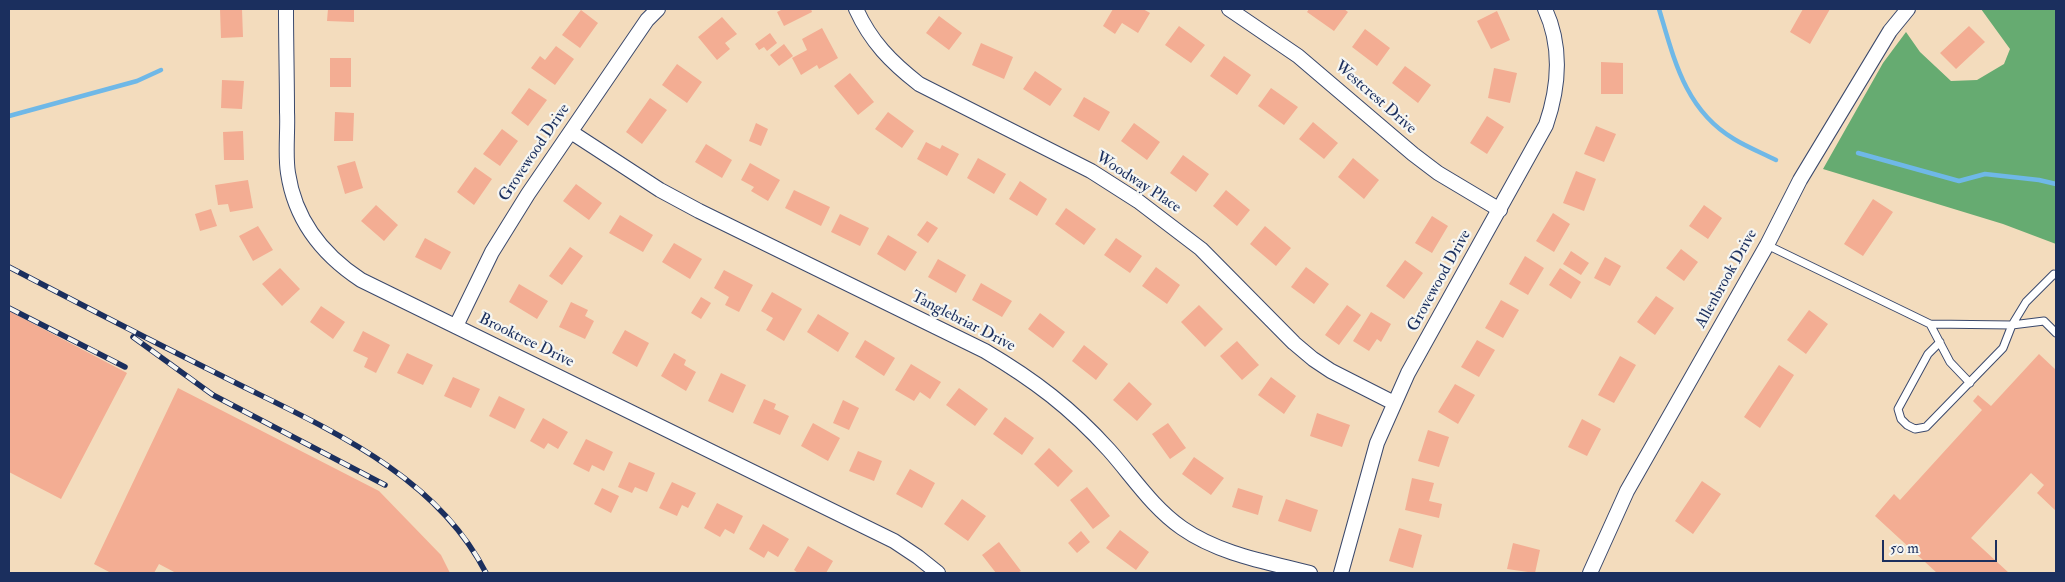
<!DOCTYPE html>
<style>
body{margin:0}
#map{position:relative;width:2065px;height:582px;overflow:hidden;background:#f3dcbd;font-family:"IM FELL Double Pica",serif}
canvas{display:block}
.frame{position:absolute;inset:0;border:10px solid #1b2f5e;pointer-events:none}
.scale{position:absolute;left:1882px;top:540px;width:115px;height:22px;box-sizing:border-box;border:2px solid #1b2f5e;border-top:0;padding-left:6px;font-size:15px;line-height:18px;white-space:nowrap;color:#1b2f5e;-webkit-text-stroke:4px #f6f6f2;paint-order:stroke}
</style>
<div id="map">
<canvas width="2065" height="582"></canvas>
<div class="frame"></div>
<div class="scale">50 m</div>
</div>
<script>
const ctx = document.querySelector('canvas').getContext('2d');
ctx.lineJoin = 'round';
function fill(path, color) { ctx.fillStyle = color; ctx.fill(path, 'evenodd'); }
function trace(path, color, width, dash) { ctx.strokeStyle = color; ctx.lineWidth = width; ctx.lineCap = dash ? 'butt' : 'round'; ctx.setLineDash(dash || []); ctx.stroke(path); }
function label(font, color, halo, rows, align = 'center') {
  ctx.font = font + ' "IM FELL Double Pica",serif'; ctx.lineWidth = 4.5; ctx.setLineDash([]); ctx.textBaseline = 'middle'; ctx.strokeStyle = halo; ctx.fillStyle = color; for (const [text, x, y, turn = 0] of rows) {
    ctx.save(); ctx.translate(x, y); ctx.rotate((+turn || 0) * Math.PI / 180); ctx.textAlign = isNaN(turn) ? turn : align; if (halo) ctx.strokeText(text, 0, 0); ctx.fillText(text, 0, 0); ctx.restore();
  }
}
fill(new Path2D(`
 M 1981,9 L 2056,9 L 2056,244 L 2003,224 L 1823,169 L 1883,63 L 1906,32 L 1920,52 L 1951,81 L 1977,80 L 2004,64 L 2010,49 Z`), '#66ab71');
trace(new Path2D(`
 M 1659,9 C 1674,59 1685,110 1734,139 C 1747,147 1762,153 1776,160
 M 9,116 L 137,81 L 161,70
 M 1858,153 L 1959,181 L 1985,174 L 2039,180 L 2056,184`), '#6fb8e7', 4.5);
fill(new Path2D(`
 M 220,9 L 242,9 L 243,37 L 221,38 Z
 M 328,9 L 354,9 L 354,22 L 327,21 Z
 M 783,9 L 811,9 L 812,12 L 784,26 L 777,12 Z
 M 1113,9 L 1143,9 L 1150,13 L 1138,33 L 1122,23 L 1115,34 L 1103,26 Z
 M 1309,9 L 1344,9 L 1348,12 L 1334,31 L 1307,12 Z
 M 1803,9 L 1830,9 L 1810,44 L 1790,32 Z
 M 581,10 L 598,23 L 580,48 L 562,35 Z
 M 1497,11 L 1510,40 L 1491,49 L 1477,21 Z
 M 939,16 L 962,33 L 949,50 L 926,33 Z
 M 722,17 L 737,34 L 725,43 L 730,49 L 717,60 L 698,37 Z
 M 1179,26 L 1205,45 L 1191,63 L 1165,45 Z
 M 1969,26 L 1985,42 L 1956,69 L 1940,53 Z
 M 822,28 L 838,58 L 819,69 L 817,65 L 801,75 L 792,58 L 807,50 L 802,39 Z
 M 1365,29 L 1390,48 L 1377,66 L 1352,47 Z
 M 770,33 L 777,43 L 767,51 L 764,47 L 759,50 L 755,44 Z
 M 981,43 L 1013,57 L 1004,79 L 972,65 Z
 M 784,44 L 793,56 L 779,66 L 770,55 Z
 M 556,46 L 574,59 L 555,85 L 531,68 L 540,56 L 545,60 Z
 M 1224,56 L 1251,75 L 1237,95 L 1210,76 Z
 M 330,58 L 351,58 L 351,87 L 330,87 Z
 M 1601,62 L 1623,63 L 1623,94 L 1601,94 Z
 M 677,64 L 702,82 L 687,103 L 662,85 Z
 M 1405,66 L 1431,85 L 1418,103 L 1392,83 Z
 M 1494,68 L 1517,73 L 1510,103 L 1488,98 Z
 M 1035,71 L 1062,89 L 1050,106 L 1023,89 Z
 M 850,73 L 874,102 L 858,115 L 834,86 Z
 M 222,80 L 244,81 L 242,109 L 221,108 Z
 M 529,88 L 547,100 L 528,126 L 511,113 Z
 M 1271,88 L 1298,107 L 1284,125 L 1258,106 Z
 M 1084,97 L 1110,112 L 1099,131 L 1073,116 Z
 M 650,98 L 667,110 L 642,144 L 626,132 Z
 M 335,112 L 354,113 L 353,141 L 334,141 Z
 M 888,112 L 914,131 L 902,148 L 875,129 Z
 M 1487,116 L 1504,127 L 1487,154 L 1470,143 Z
 M 1313,122 L 1338,143 L 1324,159 L 1299,139 Z
 M 756,123 L 768,129 L 761,146 L 749,141 Z
 M 1134,123 L 1160,142 L 1147,160 L 1121,141 Z
 M 1596,126 L 1616,134 L 1604,162 L 1584,154 Z
 M 502,129 L 518,141 L 500,166 L 483,154 Z
 M 243,131 L 244,160 L 224,160 L 223,132 Z
 M 926,142 L 940,149 L 942,145 L 959,154 L 947,176 L 917,159 Z
 M 706,144 L 732,160 L 722,178 L 695,162 Z
 M 1183,155 L 1209,174 L 1196,192 L 1170,173 Z
 M 978,158 L 1006,174 L 994,194 L 967,178 Z
 M 1353,158 L 1379,180 L 1364,199 L 1338,177 Z
 M 355,161 L 363,188 L 345,194 L 337,166 Z
 M 750,163 L 780,180 L 768,201 L 751,191 L 754,187 L 741,180 Z
 M 475,167 L 492,179 L 474,205 L 457,192 Z
 M 1576,171 L 1596,179 L 1584,211 L 1563,203 Z
 M 248,180 L 253,208 L 230,212 L 228,204 L 218,205 L 215,185 Z
 M 1020,181 L 1047,199 L 1037,216 L 1009,199 Z
 M 576,184 L 602,203 L 589,220 L 563,201 Z
 M 794,190 L 830,207 L 821,226 L 785,208 Z
 M 1226,190 L 1250,210 L 1237,226 L 1213,206 Z
 M 1873,199 L 1893,212 L 1863,256 L 1844,244 Z
 M 376,205 L 398,225 L 384,241 L 361,221 Z
 M 1704,205 L 1722,218 L 1708,239 L 1689,226 Z
 M 1066,208 L 1096,229 L 1084,245 L 1055,224 Z
 M 211,209 L 217,226 L 200,231 L 195,214 Z
 M 1553,213 L 1570,224 L 1554,252 L 1536,241 Z
 M 840,214 L 869,228 L 860,246 L 831,232 Z
 M 620,215 L 653,235 L 643,252 L 609,233 Z
 M 1432,216 L 1448,226 L 1432,253 L 1415,243 Z
 M 927,221 L 938,228 L 928,243 L 917,235 Z
 M 258,226 L 273,250 L 253,261 L 239,236 Z
 M 1265,226 L 1291,248 L 1276,266 L 1250,244 Z
 M 888,235 L 917,252 L 905,271 L 877,254 Z
 M 425,238 L 451,252 L 441,270 L 415,257 Z
 M 1116,238 L 1142,256 L 1130,273 L 1104,255 Z
 M 674,243 L 702,259 L 690,279 L 662,262 Z
 M 570,247 L 583,256 L 562,285 L 549,276 Z
 M 1681,249 L 1698,262 L 1684,281 L 1666,268 Z
 M 1571,251 L 1589,263 L 1581,275 L 1563,264 Z
 M 1525,256 L 1544,268 L 1528,295 L 1509,284 Z
 M 1605,257 L 1621,266 L 1610,286 L 1594,278 Z
 M 938,259 L 966,275 L 956,293 L 928,277 Z
 M 1405,260 L 1423,273 L 1404,299 L 1386,286 Z
 M 1156,267 L 1180,285 L 1167,304 L 1142,286 Z
 M 1306,267 L 1329,284 L 1314,304 L 1291,287 Z
 M 280,268 L 300,289 L 282,306 L 262,284 Z
 M 1560,268 L 1581,282 L 1571,299 L 1549,285 Z
 M 724,270 L 753,285 L 739,312 L 725,305 L 729,297 L 714,288 Z
 M 981,283 L 1012,301 L 1002,317 L 972,300 Z
 M 519,284 L 548,301 L 537,319 L 509,302 Z
 M 772,292 L 802,309 L 784,341 L 766,330 L 773,318 L 761,311 Z
 M 1656,296 L 1674,308 L 1655,335 L 1637,322 Z
 M 701,297 L 711,303 L 701,319 L 691,313 Z
 M 1501,300 L 1519,310 L 1503,338 L 1485,328 Z
 M 571,302 L 588,310 L 585,316 L 594,321 L 585,339 L 559,327 Z
 M 1199,305 L 1223,329 L 1205,347 L 1181,322 Z
 M 1347,305 L 1361,315 L 1339,345 L 1325,335 Z
 M 321,306 L 345,322 L 333,339 L 310,322 Z
 M 1809,310 L 1828,324 L 1806,354 L 1787,340 Z
 M 9,311 L 127,373 L 61,499 L 9,472 Z
 M 1371,312 L 1391,324 L 1381,342 L 1377,339 L 1369,351 L 1353,341 Z
 M 1040,313 L 1065,332 L 1053,348 L 1028,329 Z
 M 818,314 L 849,333 L 838,352 L 807,332 Z
 M 625,330 L 649,343 L 637,367 L 612,353 Z
 M 363,331 L 390,345 L 376,373 L 364,367 L 368,358 L 353,351 Z
 M 865,340 L 895,358 L 884,376 L 855,357 Z
 M 1477,340 L 1495,350 L 1479,377 L 1461,367 Z
 M 1237,341 L 1259,365 L 1242,380 L 1220,356 Z
 M 1084,345 L 1108,364 L 1096,380 L 1072,361 Z
 M 407,353 L 433,365 L 423,385 L 397,373 Z
 M 674,353 L 686,360 L 684,365 L 696,372 L 686,391 L 661,376 Z
 M 2039,354 L 2056,370 L 2056,511 L 2037,493 L 2044,485 L 2031,473 L 1971,538 L 2009,573 L 1937,573 L 1875,516 L 1894,494 L 1900,500 L 1982,410 L 1973,401 L 1978,395 L 1991,406 Z
 M 1620,356 L 1636,365 L 1614,403 L 1598,395 Z
 M 911,364 L 941,382 L 930,399 L 920,392 L 914,401 L 895,390 Z
 M 1779,365 L 1794,375 L 1760,428 L 1744,417 Z
 M 721,373 L 746,385 L 733,413 L 708,401 Z
 M 453,377 L 480,389 L 471,408 L 444,396 Z
 M 1271,377 L 1296,396 L 1284,414 L 1258,395 Z
 M 1129,382 L 1152,404 L 1137,421 L 1113,400 Z
 M 1455,384 L 1475,395 L 1458,424 L 1438,412 Z
 M 178,388 L 379,491 L 441,555 L 450,573 L 176,573 L 159,564 L 154,573 L 111,573 L 94,564 Z
 M 959,388 L 988,409 L 975,426 L 946,405 Z
 M 499,396 L 525,409 L 515,429 L 489,416 Z
 M 764,399 L 776,404 L 774,409 L 789,416 L 780,435 L 753,423 Z
 M 843,400 L 859,408 L 849,430 L 833,423 Z
 M 1317,413 L 1350,425 L 1342,447 L 1310,436 Z
 M 1005,417 L 1034,438 L 1022,455 L 993,434 Z
 M 543,418 L 568,432 L 558,449 L 548,443 L 544,449 L 530,441 Z
 M 1582,419 L 1601,429 L 1587,456 L 1568,447 Z
 M 813,423 L 840,438 L 828,461 L 801,446 Z
 M 1168,423 L 1186,448 L 1170,459 L 1152,434 Z
 M 1428,430 L 1449,437 L 1439,467 L 1418,461 Z
 M 586,439 L 613,452 L 604,471 L 592,465 L 589,472 L 573,464 Z
 M 1049,448 L 1073,471 L 1058,487 L 1034,464 Z
 M 858,451 L 882,461 L 874,481 L 849,471 Z
 M 1194,457 L 1224,478 L 1211,495 L 1182,474 Z
 M 629,462 L 655,473 L 647,492 L 635,487 L 632,493 L 618,487 Z
 M 910,469 L 935,483 L 922,508 L 896,494 Z
 M 1412,478 L 1434,483 L 1429,501 L 1442,504 L 1439,518 L 1405,510 Z
 M 1702,481 L 1721,494 L 1693,534 L 1675,521 Z
 M 672,482 L 696,493 L 688,508 L 682,505 L 677,516 L 659,508 Z
 M 1087,487 L 1110,516 L 1093,529 L 1070,500 Z
 M 602,488 L 619,496 L 611,513 L 594,504 Z
 M 1238,488 L 1263,496 L 1258,515 L 1232,507 Z
 M 962,499 L 986,516 L 968,541 L 944,524 Z
 M 1286,499 L 1318,510 L 1311,532 L 1278,521 Z
 M 717,503 L 743,516 L 734,534 L 725,529 L 720,537 L 704,528 Z
 M 763,524 L 789,539 L 778,557 L 768,551 L 764,558 L 749,549 Z
 M 1399,528 L 1422,535 L 1413,568 L 1389,561 Z
 M 1120,530 L 1149,552 L 1136,570 L 1106,548 Z
 M 1081,531 L 1090,542 L 1077,553 L 1068,543 Z
 M 999,542 L 1021,571 L 1017,573 L 996,573 L 982,555 Z
 M 1513,543 L 1540,550 L 1535,573 L 1507,569 Z
 M 808,546 L 833,561 L 826,573 L 812,572 L 811,573 L 798,573 L 794,570 Z`), '#f3ad93');
const lane = new Path2D(`
 M 1767,245 L 1930,324 L 2012,325 L 2026,302 L 2054,274 L 2056,275
 M 1930,324 L 1950,362 L 1970,383
 M 1940,342 L 1928,354 L 1898,409 L 1901,419 L 1907,425 L 1915,429 L 1926,427 L 2003,348 L 2012,325 L 2044,321 L 2056,333`);
const street = new Path2D(`
 M 286,9 C 286,43 287,78 287,112 C 288,132 285,154 288,173 C 295,220 323,255 361,280 L 894,541 L 918,557 L 938,573
 M 856,9 C 871,42 891,62 919,84 L 1091,171 L 1138,201 L 1201,249 L 1294,343 L 1313,359 L 1331,371 L 1394,403
 M 1229,9 L 1298,56 L 1413,154 L 1438,173 L 1500,210
 M 571,132 L 660,190 L 699,211 L 985,351 C 1034,380 1071,408 1109,450 C 1133,477 1152,507 1182,528 C 1219,554 1267,562 1310,573
 M 456,326 L 492,252 L 528,194 L 647,20 L 658,9
 M 1341,573 L 1377,443 L 1408,373 L 1546,125 C 1559,87 1562,46 1545,9
 M 1590,573 L 1627,491 L 1767,245 L 1800,180 L 1890,31 L 1908,9`);
trace(lane, '#3b496c', 9);
trace(street, '#3b496c', 16);
trace(lane, '#fff', 7);
trace(street, '#fff', 14);
const rail = new Path2D(`
 M 9,267 C 78,303 148,339 218,374 C 316,424 433,469 486,573
 M 9,308 L 125,367
 M 133,337 L 213,395 L 385,485`);
trace(rail, '#1b2f5e', 5.5);
trace(rail, '#f6f6f2', 4, [11]);
label('16px', '#1b2f5e', '#f6f6f2', [
 ["Westcrest Drive",1375,98,41],
 ["Grovewood Drive",535,153,-56],
 ["Woodway Place",1138,183,33],
 ["Allenbrook Drive",1727,279,-61],
 ["Grovewood Drive",1440,281,-61],
 ["Tanglebriar Drive",963,322,27],
 ["Brooktree Drive",526,341,26]
]);
</script>
